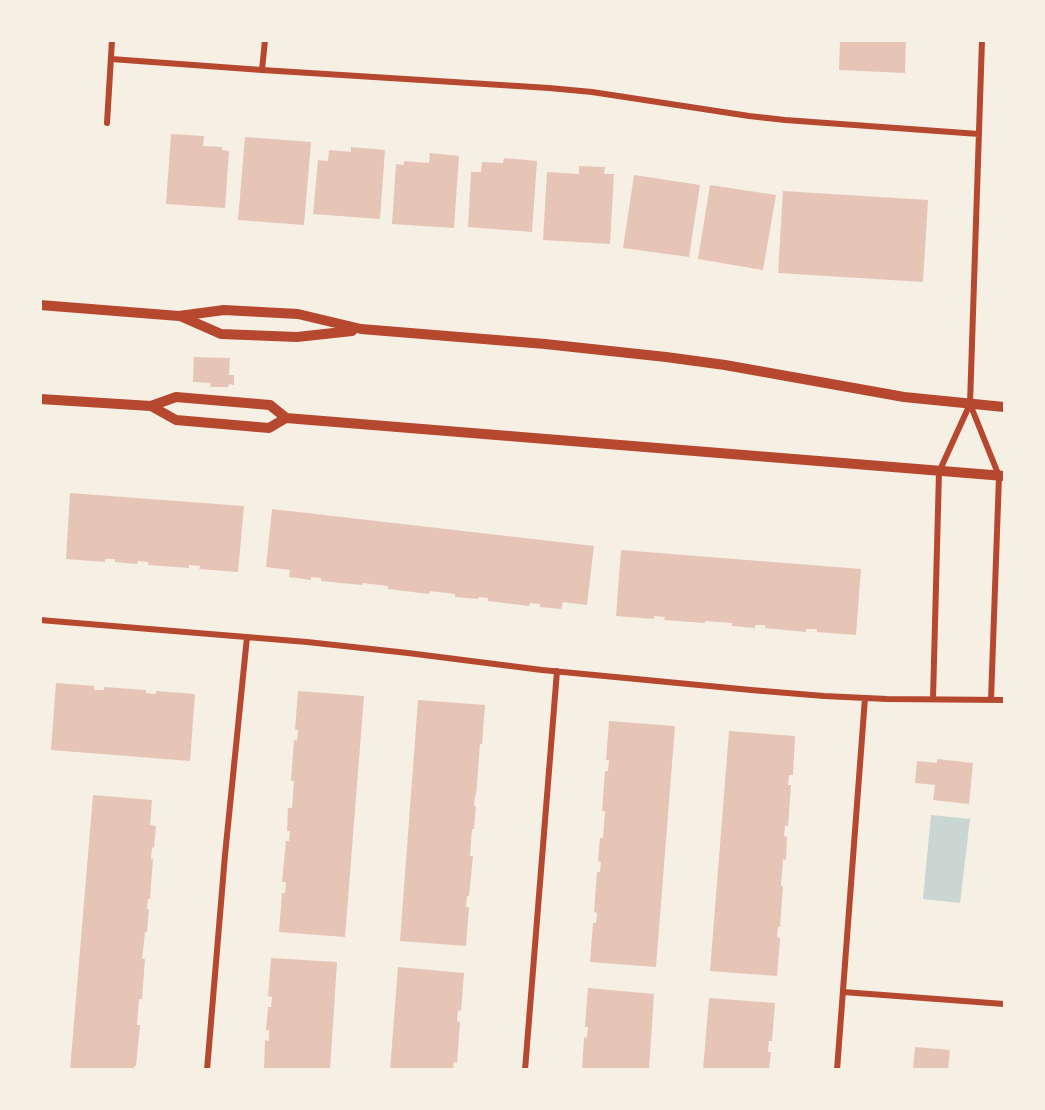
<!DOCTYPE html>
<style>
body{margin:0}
#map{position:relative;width:1045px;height:1110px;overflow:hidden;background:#f6efe4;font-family:"DejaVu Sans",sans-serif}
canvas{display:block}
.frame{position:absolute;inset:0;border:42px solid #f6efe4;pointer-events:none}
</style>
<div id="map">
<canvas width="1045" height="1110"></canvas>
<div class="frame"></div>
</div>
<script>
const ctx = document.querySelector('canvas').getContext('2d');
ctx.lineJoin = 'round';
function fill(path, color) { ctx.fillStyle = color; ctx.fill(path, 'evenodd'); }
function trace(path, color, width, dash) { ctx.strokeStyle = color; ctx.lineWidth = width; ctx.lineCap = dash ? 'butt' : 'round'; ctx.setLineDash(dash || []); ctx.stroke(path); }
fill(new Path2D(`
 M 931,815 L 970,819 L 960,903 L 923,899 Z`), '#c9d6d2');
fill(new Path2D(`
 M 840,40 L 906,40 L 905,73 L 839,70 Z
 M 171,134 L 204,136 L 203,146 L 222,147 L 222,150 L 229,151 L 225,208 L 166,204 Z
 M 245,137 L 311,142 L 304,225 L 238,220 Z
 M 351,147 L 385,150 L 380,219 L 313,214 L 318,160 L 328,161 L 329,150 L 351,152 Z
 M 430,153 L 459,156 L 454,228 L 392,224 L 396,164 L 404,165 L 404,161 L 429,163 Z
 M 504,158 L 537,161 L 532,232 L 468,227 L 471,172 L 481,172 L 482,162 L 503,163 Z
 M 579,166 L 605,167 L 604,174 L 614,174 L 610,244 L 543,240 L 547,172 L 579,174 Z
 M 634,175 L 700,185 L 689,257 L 623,248 Z
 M 710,185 L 776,195 L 763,270 L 698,259 Z
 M 783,191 L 928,200 L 923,282 L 778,273 Z
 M 194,357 L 230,358 L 229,375 L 234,375 L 234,385 L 229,384 L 228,387 L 210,387 L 211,383 L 193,382 Z
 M 70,493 L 244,506 L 238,572 L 199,569 L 200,566 L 189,565 L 189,568 L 148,565 L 148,562 L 138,561 L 137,564 L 115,562 L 115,559 L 105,559 L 105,562 L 66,559 Z
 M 272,509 L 594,546 L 587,605 L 563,602 L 561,609 L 540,607 L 540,604 L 530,603 L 529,606 L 488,601 L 488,598 L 479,597 L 478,599 L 455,597 L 455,594 L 430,591 L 429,594 L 388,589 L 388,586 L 363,583 L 362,585 L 321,581 L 321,578 L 311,577 L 311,580 L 289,577 L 290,570 L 266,567 Z
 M 621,550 L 861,569 L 856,635 L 817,632 L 817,629 L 806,629 L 806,632 L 765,628 L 765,625 L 755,625 L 755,628 L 732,626 L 732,623 L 705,621 L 705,623 L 664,620 L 665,617 L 654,616 L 654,619 L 616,616 Z
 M 56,683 L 94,686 L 94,690 L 104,690 L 104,687 L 146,690 L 146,693 L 156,694 L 156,691 L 195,694 L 190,761 L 51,750 Z
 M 298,691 L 364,696 L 345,937 L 279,932 L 282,893 L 285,893 L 286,882 L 282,882 L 286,841 L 289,841 L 290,831 L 287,831 L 288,808 L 292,808 L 294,781 L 291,781 L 294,740 L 297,741 L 298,730 L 295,730 Z
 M 418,700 L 485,705 L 482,744 L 480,744 L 476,796 L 475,796 L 474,806 L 476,806 L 474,829 L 472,829 L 470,856 L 473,856 L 469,896 L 467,896 L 466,907 L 469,907 L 466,946 L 400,941 Z
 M 609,721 L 675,726 L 656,967 L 590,962 L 593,923 L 596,923 L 597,913 L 594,912 L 597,872 L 600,872 L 601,862 L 598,861 L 600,838 L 603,838 L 605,811 L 602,811 L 605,771 L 608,771 L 609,760 L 606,760 Z
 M 729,731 L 795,736 L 793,775 L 789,775 L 788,785 L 791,785 L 788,826 L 785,826 L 784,836 L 787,837 L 786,860 L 783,859 L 781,886 L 783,886 L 780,927 L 778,927 L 777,937 L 780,938 L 777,976 L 710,971 Z
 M 937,759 L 973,763 L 969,804 L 933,800 L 935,785 L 915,783 L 917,761 L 937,763 Z
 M 93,795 L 152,800 L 150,825 L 156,826 L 154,848 L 152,847 L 151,859 L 153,859 L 150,899 L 148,899 L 147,909 L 149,909 L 147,932 L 145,932 L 142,959 L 145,959 L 142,999 L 139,999 L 137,1025 L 140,1025 L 136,1066 L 134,1066 L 134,1070 L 70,1070 Z
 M 271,958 L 337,962 L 330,1070 L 264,1070 L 265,1040 L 269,1041 L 269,1030 L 266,1030 L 268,1007 L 271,1007 L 272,997 L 268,996 Z
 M 398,967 L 464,973 L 461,1011 L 458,1010 L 457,1021 L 460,1022 L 457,1063 L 454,1062 L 453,1070 L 390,1070 Z
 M 588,988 L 654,994 L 649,1070 L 582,1070 L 584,1038 L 587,1037 L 588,1027 L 585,1027 Z
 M 709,998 L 775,1003 L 772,1041 L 769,1041 L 768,1052 L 771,1052 L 769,1070 L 703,1070 Z
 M 915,1047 L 950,1050 L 948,1070 L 913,1070 Z`), '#e6c5b7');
trace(new Path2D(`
 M 111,59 L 262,70 L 549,88 L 592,92 L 749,116 L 785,120 L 979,134
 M 262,70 L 265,40
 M 107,123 L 112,40
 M 970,404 L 999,476 L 991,700
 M 40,620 L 307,642 L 408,653 L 542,670 L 751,690 L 824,696 L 887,699 L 1004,700
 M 933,699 L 939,472 L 970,404 L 982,40
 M 843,992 L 1004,1004
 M 207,1070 L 225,855 L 247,637
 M 525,1070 L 557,671
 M 837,1070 L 865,698`), '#b5482f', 6);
trace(new Path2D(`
 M 40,305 L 179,316 L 224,310 L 298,314 L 361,329 L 545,344 L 666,357 L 725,365 L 904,397 L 1004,407
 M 180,316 L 221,334 L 297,337 L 352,331
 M 40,399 L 151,406 L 176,397 L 270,405 L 286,418 L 1004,476
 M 151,406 L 176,420 L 269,428 L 286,418`), '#b5482f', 10);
</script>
